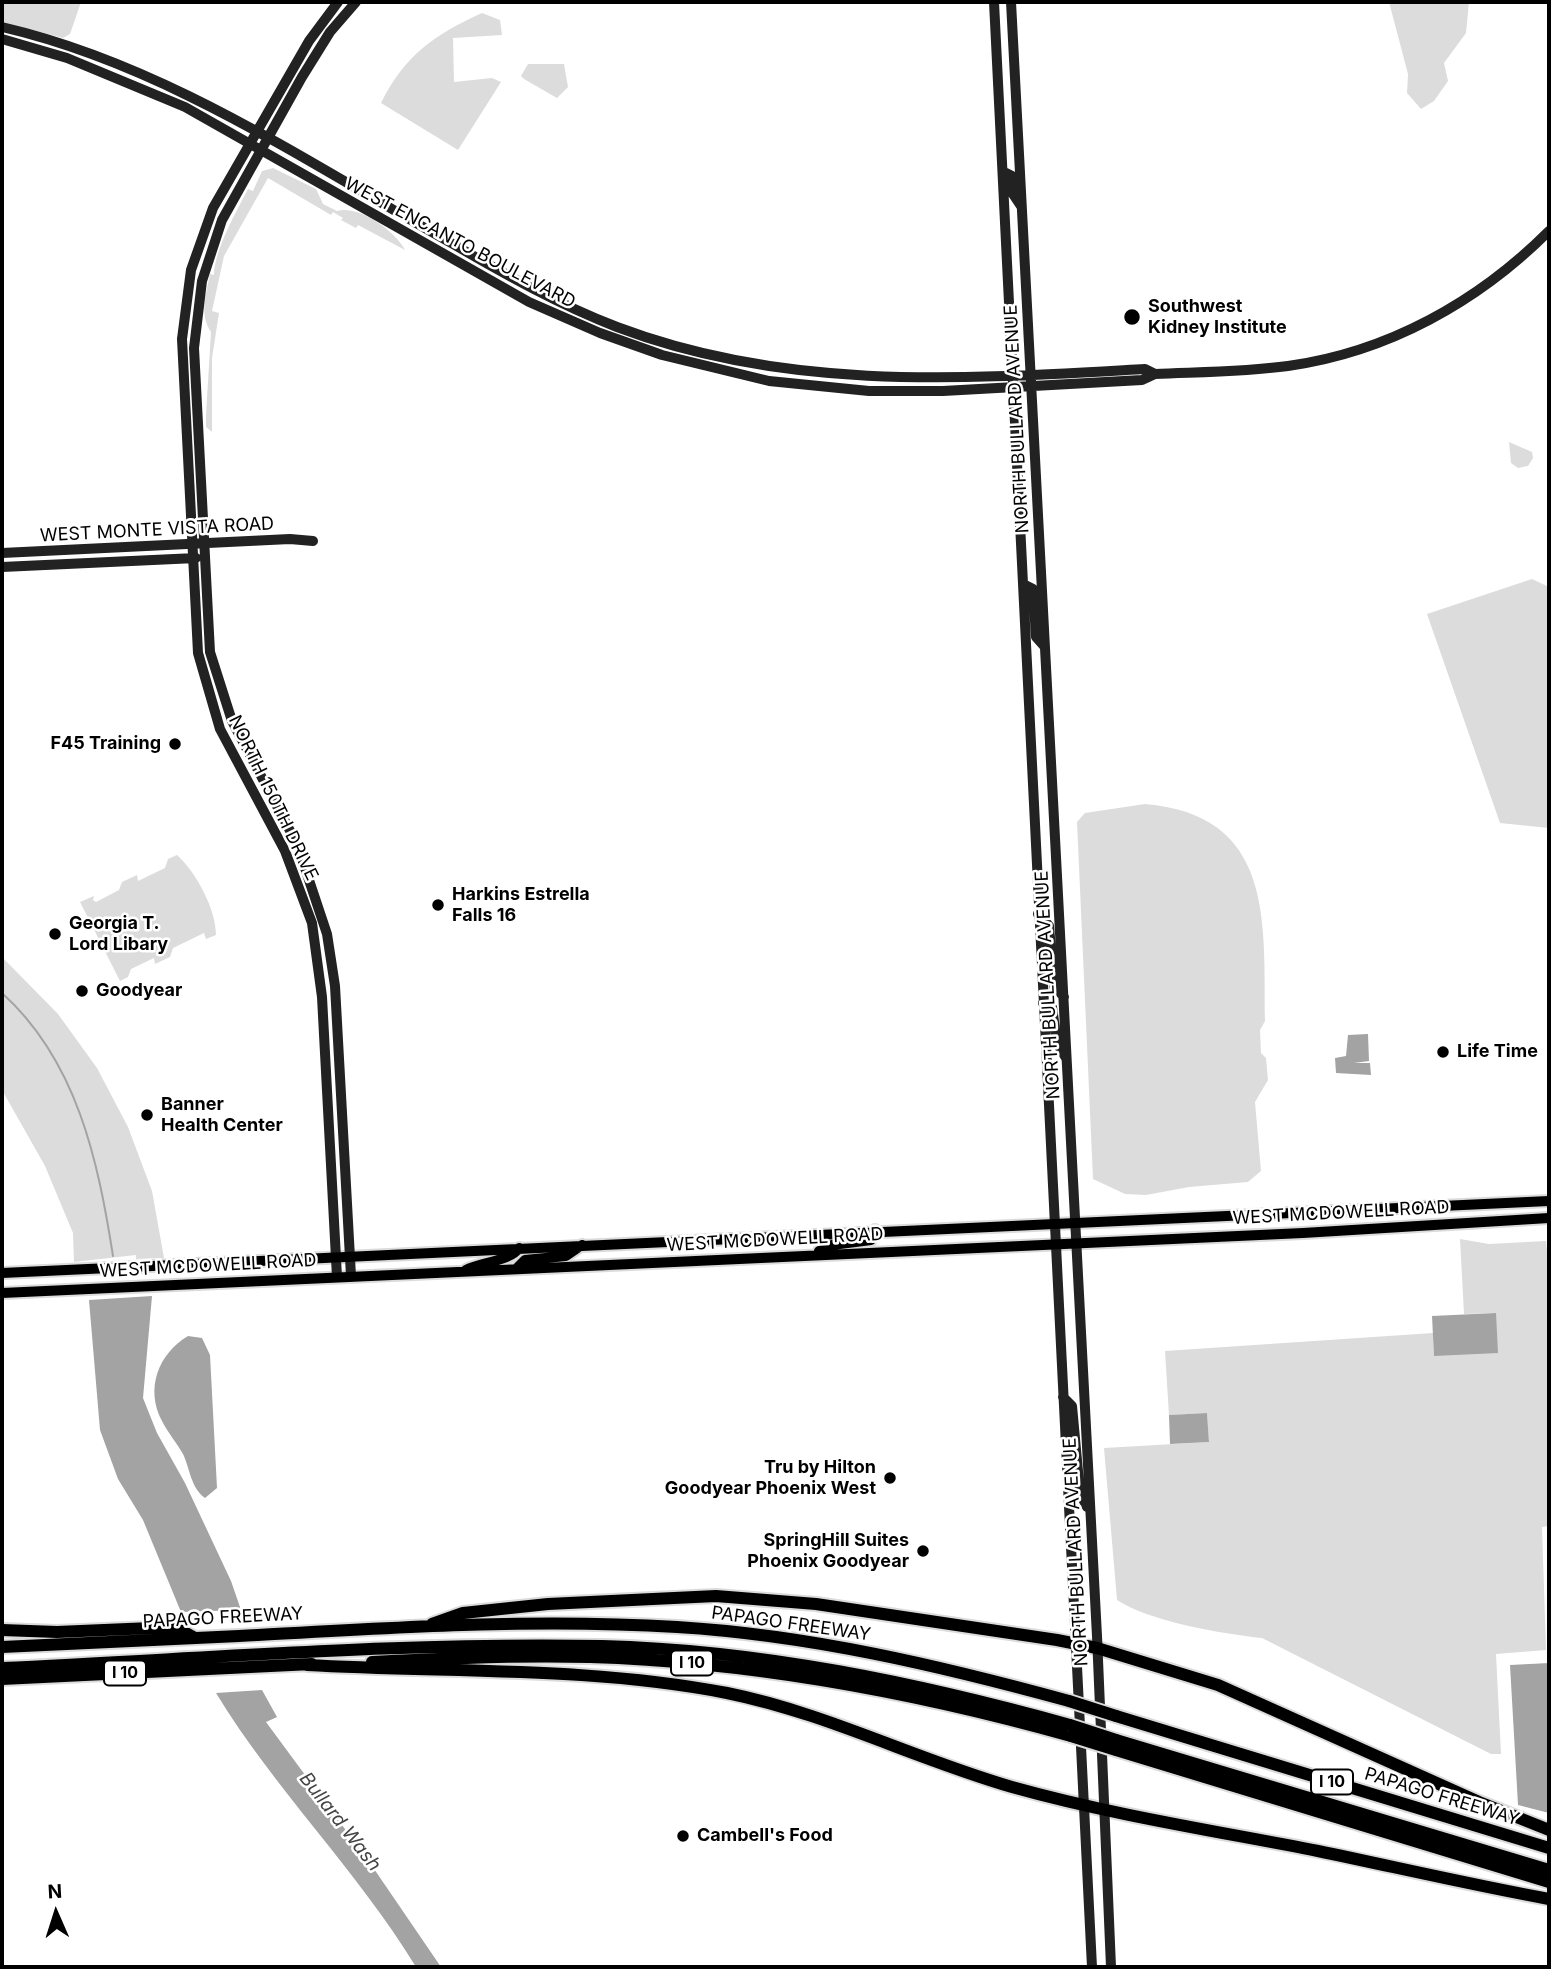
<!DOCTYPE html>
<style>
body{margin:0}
#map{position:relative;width:1551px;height:1969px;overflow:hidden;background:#fff;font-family:Inter,sans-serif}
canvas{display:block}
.frame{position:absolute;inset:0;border:4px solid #000;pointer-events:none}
.north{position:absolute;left:21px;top:1878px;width:70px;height:70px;-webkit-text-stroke:5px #fff;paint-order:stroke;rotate:357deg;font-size:19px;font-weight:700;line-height:28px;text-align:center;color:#000}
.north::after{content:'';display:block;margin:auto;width:24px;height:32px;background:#000;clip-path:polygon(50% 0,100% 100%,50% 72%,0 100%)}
</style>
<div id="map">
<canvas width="1551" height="1969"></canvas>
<div class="frame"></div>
<div class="north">N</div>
</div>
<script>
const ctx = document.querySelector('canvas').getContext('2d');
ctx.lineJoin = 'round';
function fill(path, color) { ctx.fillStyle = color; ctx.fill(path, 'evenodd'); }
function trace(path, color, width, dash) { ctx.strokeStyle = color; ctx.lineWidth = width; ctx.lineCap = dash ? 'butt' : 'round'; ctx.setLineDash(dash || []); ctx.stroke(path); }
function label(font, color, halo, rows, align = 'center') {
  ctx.font = font + ' Inter,sans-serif'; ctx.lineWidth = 5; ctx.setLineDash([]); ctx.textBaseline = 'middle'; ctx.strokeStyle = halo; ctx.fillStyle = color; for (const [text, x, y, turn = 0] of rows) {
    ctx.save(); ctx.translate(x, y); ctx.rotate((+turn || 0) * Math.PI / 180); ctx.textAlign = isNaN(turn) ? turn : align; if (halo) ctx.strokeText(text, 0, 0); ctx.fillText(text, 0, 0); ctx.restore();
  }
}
fill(new Path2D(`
 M 2,2 L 81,2 L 70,34 L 63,38 L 2,22 Z
 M 1389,2 L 1469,2 L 1466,33 L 1444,63 L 1448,81 L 1434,101 L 1421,109 L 1407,93 L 1408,74 Z
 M 482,13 L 500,20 L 502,35 L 453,38 L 454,82 L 492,78 L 501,82 L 458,150 L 381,103 C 405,55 434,35 482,13 Z
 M 528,64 L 564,64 L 568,87 L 557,98 L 524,79 L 521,76 Z
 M 273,168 L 316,189 L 323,204 L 337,211 C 359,205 395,231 405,250 L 358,225 L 356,228 L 341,220 L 343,218 L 333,212 L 331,215 L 268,178 L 224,256 L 212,311 L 219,313 L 212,358 L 212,432 L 206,427 L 206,415 L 211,332 C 199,314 206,295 210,274 L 214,275 C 214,251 237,210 248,189 L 253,191 L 262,171 Z
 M 1509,442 L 1532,452 L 1533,458 L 1528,466 L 1518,468 L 1511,463 Z
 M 1532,579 L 1549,587 L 1549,828 L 1500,823 L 1427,614 Z
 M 1145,804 C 1274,815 1264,920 1265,1021 L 1260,1030 L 1261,1053 L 1266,1058 L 1268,1080 L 1255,1102 L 1261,1171 L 1248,1182 L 1189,1187 L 1146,1195 L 1125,1194 L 1093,1179 L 1077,822 L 1085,813 Z
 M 177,855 C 196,872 216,909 216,935 L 206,939 L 204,933 L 173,948 L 170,957 L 155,964 L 154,958 L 131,969 L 128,977 L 120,981 L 80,902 L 94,896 L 93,900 L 96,902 L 119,890 L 122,882 L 137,875 L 138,881 L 165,868 L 168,859 Z
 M 2,957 L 58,1014 L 97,1068 L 128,1127 L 152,1191 L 164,1258 L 136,1259 L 136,1255 L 74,1262 L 73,1233 L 45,1166 L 2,1090 Z
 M 1460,1239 L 1489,1244 L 1546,1241 L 1549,1270 L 1549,1526 L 1542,1527 L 1546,1650 L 1496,1654 L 1501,1754 L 1491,1754 L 1262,1638 C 1223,1634 1148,1621 1117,1600 L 1104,1448 L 1209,1442 L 1207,1413 L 1169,1415 L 1165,1351 L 1433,1333 L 1434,1356 L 1496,1313 L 1464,1314 Z`), '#dcdcdc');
fill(new Path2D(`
 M 1368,1034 L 1369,1061 L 1354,1063 L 1370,1063 L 1371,1075 L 1336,1073 L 1335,1058 L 1346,1056 L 1348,1035 Z
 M 152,1296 L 143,1398 L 157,1433 L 185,1483 L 231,1581 L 241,1610 L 181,1612 L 143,1520 L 118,1479 L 100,1430 L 89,1300 Z
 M 1496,1313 L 1498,1353 L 1434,1356 L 1432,1316 Z
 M 188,1336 L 202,1338 L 210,1355 L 217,1488 L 205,1498 C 191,1488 190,1469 183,1454 C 177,1443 168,1433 162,1421 C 145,1389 158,1354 188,1336 Z
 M 1207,1413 L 1209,1442 L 1170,1444 L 1169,1415 Z
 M 1549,1663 L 1549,1813 L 1518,1805 L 1510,1665 Z
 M 262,1690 L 277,1717 L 266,1722 L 370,1863 L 441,1967 L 416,1967 C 357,1870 275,1790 216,1693 Z`), '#a3a3a3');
trace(new Path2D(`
 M 2,993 C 77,1061 98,1160 113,1256`), '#a3a3a3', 2);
const primary = new Path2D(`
 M 819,1251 L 832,1245 L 871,1240 L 875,1230
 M 516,1269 L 525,1260 L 566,1256 L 582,1245
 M 466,1270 C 481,1262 511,1261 519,1248
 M 2,1273 L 1549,1201
 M 2,1293 L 1303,1233 L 1549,1218`);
const highway = new Path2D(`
 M 432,1624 L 463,1613 L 548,1604 L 716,1596 L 816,1604 L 1057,1640 L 1097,1648 L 1218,1685 L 1479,1802 L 1549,1830
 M 2,1630 L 57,1632 L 175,1627 L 195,1638
 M 2,1647 C 81,1643 160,1640 239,1636 C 386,1628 530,1618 677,1627 C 810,1635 941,1666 1069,1701
 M 372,1662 C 445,1658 517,1655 590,1657 C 754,1662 914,1692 1071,1736
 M 307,1665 C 448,1673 587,1666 727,1693 C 826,1713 915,1759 1012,1787 C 1112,1815 1216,1831 1318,1851 C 1395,1867 1472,1885 1549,1899
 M 2,1668 C 201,1659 402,1642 602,1646 C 761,1650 918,1683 1070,1725
 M 2,1679 L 312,1664
 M 1116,1716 L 1549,1848
 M 1116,1740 L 1549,1870
 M 1116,1750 L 1549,1882`);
trace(primary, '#dbdbdb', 14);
trace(highway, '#dbdbdb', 16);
trace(new Path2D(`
 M 994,2 L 1092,1967
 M 1011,2 L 1097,1636 L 1111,1967
 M 2,27 C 166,65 308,163 453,244 C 506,275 560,305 617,327 C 789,392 965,379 1145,369 L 1155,374
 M 2,39 L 67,58 L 185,107 L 529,302 L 600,333 L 662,355 L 769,381 L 869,391 L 943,391 L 1142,380 L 1155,374 C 1199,372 1244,372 1288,366 C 1388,352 1478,302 1549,231
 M 1004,172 L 1012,176 L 1013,194 L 1021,206
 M 2,553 L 290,539 L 313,541
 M 2,567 L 196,558
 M 1023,584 L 1033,589 L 1036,637 L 1044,646
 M 1038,914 L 1049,926 L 1054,986 L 1064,997
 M 1043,1003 L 1052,1007 L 1057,1043 L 1066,1058
 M 351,1276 L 335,986 L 327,934 L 297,844 L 232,721 L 210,652 L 194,348 L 202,281 L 222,220 L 302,77 L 330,32 L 356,2
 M 337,1277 L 322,997 L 312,923 L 285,851 L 220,729 L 198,653 L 182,339 L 191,270 L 213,208 L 309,41 L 338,2
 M 1063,1397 L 1072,1406 L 1080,1493 L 1087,1507`), '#222', 10);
trace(primary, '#000', 10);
trace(highway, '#000', 12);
const highwayBridge = new Path2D(`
 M 1069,1701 L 1116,1716
 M 1070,1725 L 1116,1740
 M 1071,1736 L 1116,1750`);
trace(highwayBridge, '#dbdbdb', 16, []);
trace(highwayBridge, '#000', 12);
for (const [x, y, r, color] of [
 [1132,317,9,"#000"],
 [175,744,7,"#000"],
 [438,905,7,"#000"],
 [55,934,7,"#000"],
 [82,991,7,"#000"],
 [1443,1052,7,"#000"],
 [147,1115,7,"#000"],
 [890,1478,7,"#000"],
 [923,1551,7,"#000"],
 [683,1836,7,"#000"]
]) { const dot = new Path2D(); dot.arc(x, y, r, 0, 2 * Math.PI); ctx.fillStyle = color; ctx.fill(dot); trace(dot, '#fff', 2.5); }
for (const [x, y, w] of [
 [692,1663,42],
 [125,1673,42],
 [1332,1782,42]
]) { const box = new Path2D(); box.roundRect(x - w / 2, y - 12.5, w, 25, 5); ctx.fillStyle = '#fff'; ctx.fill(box); trace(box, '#000', 2); }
label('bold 16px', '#000', null, [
 ["I 10",692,1663],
 ["I 10",125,1673],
 ["I 10",1332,1782]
]);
label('18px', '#000', '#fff', [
 ["WEST ENCANTO BOULEVARD",460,243,28],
 ["NORTH BULLARD AVENUE",1017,419,-93],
 ["WEST MONTE VISTA ROAD",157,530,-3],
 ["NORTH 150TH DRIVE",273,798,64],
 ["NORTH BULLARD AVENUE",1048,985,-93],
 ["WEST MCDOWELL ROAD",1341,1213,-3],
 ["WEST MCDOWELL ROAD",775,1240,-3],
 ["WEST MCDOWELL ROAD",208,1266,-3],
 ["NORTH BULLARD AVENUE",1076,1552,-93],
 ["PAPAGO FREEWAY",223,1618,-3],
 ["PAPAGO FREEWAY",791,1624,8],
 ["PAPAGO FREEWAY",1442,1797,17]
]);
label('bold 18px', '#000', '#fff', [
 ["Southwest",1148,307],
 ["Kidney Institute",1148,328],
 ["F45 Training",161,744,"right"],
 ["Harkins Estrella",452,895],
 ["Falls 16",452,916],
 ["Georgia T.",69,924],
 ["Lord Libary",69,945],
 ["Goodyear",96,991],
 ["Life Time",1457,1052],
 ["Banner",161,1105],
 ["Health Center",161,1126],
 ["Tru by Hilton",876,1468,"right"],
 ["Goodyear Phoenix West",876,1489,"right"],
 ["SpringHill Suites",909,1541,"right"],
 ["Phoenix Goodyear",909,1562,"right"],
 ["Cambell's Food",697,1836]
], 'left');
label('italic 19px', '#444', '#fff', [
 ["Bullard Wash",340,1822,52]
]);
</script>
